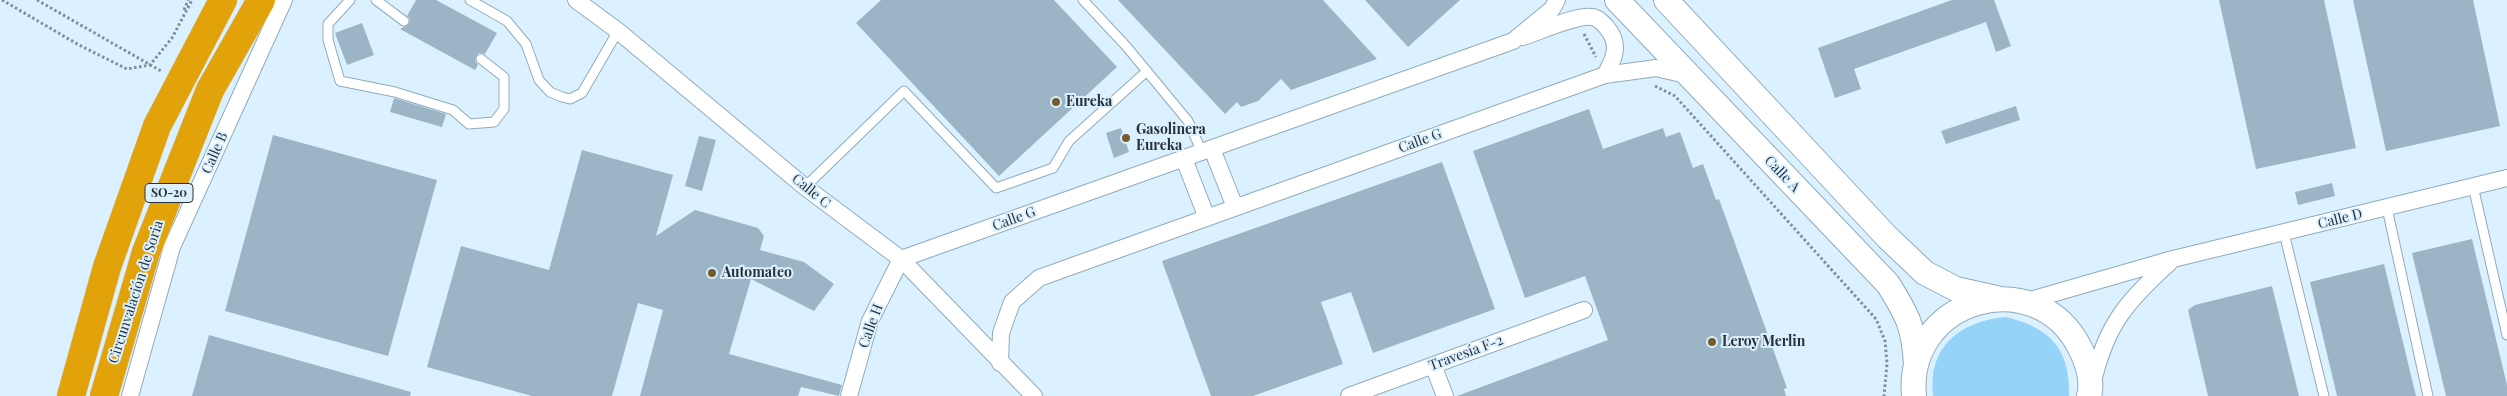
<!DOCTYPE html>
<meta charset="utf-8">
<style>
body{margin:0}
canvas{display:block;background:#dcf1ff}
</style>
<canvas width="2507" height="396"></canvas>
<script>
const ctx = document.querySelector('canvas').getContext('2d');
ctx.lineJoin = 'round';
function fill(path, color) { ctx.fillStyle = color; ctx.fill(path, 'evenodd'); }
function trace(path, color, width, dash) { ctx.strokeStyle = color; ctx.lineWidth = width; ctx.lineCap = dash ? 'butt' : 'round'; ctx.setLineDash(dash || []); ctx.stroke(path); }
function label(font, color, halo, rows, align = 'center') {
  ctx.font = font + ' "Playfair Display",serif'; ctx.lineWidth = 4; ctx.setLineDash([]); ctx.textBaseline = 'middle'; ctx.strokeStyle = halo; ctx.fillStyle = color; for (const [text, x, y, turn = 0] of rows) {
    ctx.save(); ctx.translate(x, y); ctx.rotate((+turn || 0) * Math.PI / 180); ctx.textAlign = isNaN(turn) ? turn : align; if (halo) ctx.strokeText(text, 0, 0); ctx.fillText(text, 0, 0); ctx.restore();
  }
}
fill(new Path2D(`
 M 2006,317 C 2051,328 2070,349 2069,396 L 1933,396 C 1927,347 1960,321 2006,317 Z`), '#96d3f8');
fill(new Path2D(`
 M 416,0 L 436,0 L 497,33 L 485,54 L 479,53 L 476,56 L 475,61 L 478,65 L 475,70 L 400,29 L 409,24 L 410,19 L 407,16 Z
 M 881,0 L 1054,0 L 1117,67 L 999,176 L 856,23 Z
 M 1118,0 L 1323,0 L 1377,59 L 1291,90 L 1281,79 L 1258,101 L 1241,107 L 1237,102 L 1225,114 Z
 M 1365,0 L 1460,0 L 1408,47 Z
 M 1952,0 L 1994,0 L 2011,46 L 1996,52 L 1986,22 L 1854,69 L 1861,89 L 1835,98 L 1818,48 Z
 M 2219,0 L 2324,0 L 2356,148 L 2256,169 Z
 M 2353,0 L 2473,0 L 2500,126 L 2386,151 Z
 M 362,23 L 374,55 L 347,65 L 335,33 Z
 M 394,98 L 446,114 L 442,127 L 390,112 Z
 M 2016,106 L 2020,120 L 1946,144 L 1941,131 Z
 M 1589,109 L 1603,149 L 1663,128 L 1666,137 L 1680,132 L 1693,168 L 1703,164 L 1716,200 L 1719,199 L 1787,388 L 1784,389 L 1786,396 L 1457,396 L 1608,340 L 1585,276 L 1525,298 L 1473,151 Z
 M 1121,128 L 1129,152 L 1114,158 L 1106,133 Z
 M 273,135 L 437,180 L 388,356 L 225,311 Z
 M 699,136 L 716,140 L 702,191 L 685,186 Z
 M 582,150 L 673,175 L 656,236 L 695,210 L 758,228 L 764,236 L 760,250 L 804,262 L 834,284 L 814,311 L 751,279 L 729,354 L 842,385 L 839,396 L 801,387 L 798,396 L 640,396 L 663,310 L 638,303 L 612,396 L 532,396 L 427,367 L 461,246 L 549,270 Z
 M 1442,162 L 1495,309 L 1373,353 L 1351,292 L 1321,302 L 1343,364 L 1253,396 L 1211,396 L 1162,261 Z
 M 2332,183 L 2335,196 L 2298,205 L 2295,192 Z
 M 2472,239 L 2507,385 L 2507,396 L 2446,396 L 2412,253 Z
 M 2384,264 L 2416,396 L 2337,396 L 2310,282 Z
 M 2272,286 L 2299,396 L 2208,396 L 2188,310 L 2195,305 Z
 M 209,335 L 411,392 L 410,396 L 192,396 Z`), '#9cb5c6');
const lane = new Path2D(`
 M 350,0 L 328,24 L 328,40 L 340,81 L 395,92 L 453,110 L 469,124 L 494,122 L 504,109 L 504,77 L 481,59
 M 376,0 L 404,21
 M 470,0 L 507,21 L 526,44 L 539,80 L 550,92 L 562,97 L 570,99 L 582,93 L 618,31
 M 1083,0 L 1126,46 L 1188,121 L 1202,152
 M 2473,186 L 2507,335
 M 805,187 L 904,91 L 996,188 L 1053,168 L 1069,141 L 1147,71
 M 2387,208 L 2428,396
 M 2284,233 L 2324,396`);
const street = new Path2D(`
 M 576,0 L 618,31 L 805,187 L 901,259 L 1034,396
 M 1523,37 C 1539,32 1577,14 1593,17 C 1600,19 1606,26 1610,32 C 1620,47 1613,61 1605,75
 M 1212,149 L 1235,207
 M 1184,159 L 1207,218
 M 901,259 L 1513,41 L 1552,9 L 1557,0
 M 2027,301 L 2173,259 L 2507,178
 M 1000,363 L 1001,333 L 1012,302 L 1039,278 L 1605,75 L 1656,68 L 1686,75
 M 1433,365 L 1445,396
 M 2093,382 C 2106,325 2127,301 2169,263
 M 130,396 L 172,247 L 284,0
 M 849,396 L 870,321 L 901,259
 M 1349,396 L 1584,310`);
const secondary = new Path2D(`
 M 1617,0 L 1888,284 C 1908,316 1914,327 1916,365
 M 1666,0 L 1887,237 L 1925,273 L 1956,289 L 1996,298
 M 1914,396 C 1905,299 2036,261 2080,348 C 2087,362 2093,381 2089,396`);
const highway = new Path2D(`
 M 71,396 L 107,267 L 157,126 L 223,0
 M 104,396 L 146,252 L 210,90 L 261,0`);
trace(lane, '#91abbb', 11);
trace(street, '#91abbb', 18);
trace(secondary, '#91abbb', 26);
trace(highway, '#d4d6d7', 29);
trace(new Path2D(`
 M 2,0 L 79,45 L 127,69 L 150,65 L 172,38 L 192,0
 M 37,0 L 161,71
 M 184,10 L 188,0
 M 1584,34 L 1596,57
 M 1655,86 L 1675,96 L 1876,319 L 1885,341 L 1887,363 L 1884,396`), '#809099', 3, [2.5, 2.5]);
trace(lane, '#fff', 9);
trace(street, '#fff', 16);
trace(secondary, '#fff', 24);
trace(highway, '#e2a30a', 28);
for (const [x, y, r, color] of [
 [1056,102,5,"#755b2d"],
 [1126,138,5,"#755b2d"],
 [712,273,5,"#755b2d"],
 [1712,342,5,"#755b2d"]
]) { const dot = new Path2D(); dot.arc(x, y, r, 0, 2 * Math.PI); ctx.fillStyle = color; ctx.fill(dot); trace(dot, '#dcf1ff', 2); }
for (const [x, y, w] of [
 [169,193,48]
]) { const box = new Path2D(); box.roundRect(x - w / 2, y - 9.5, w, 19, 4); ctx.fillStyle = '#dcf1ff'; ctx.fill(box); trace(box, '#273137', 1); }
label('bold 12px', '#273137', null, [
 ["SO-20",169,193]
]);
label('bold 14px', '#273137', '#dcf1ff', [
 ["Eureka",1066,102],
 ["Gasolinera",1136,130],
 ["Eureka",1136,146],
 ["Automateo",722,273],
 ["Leroy Merlin",1722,342]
], 'left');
label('14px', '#273137', '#dcf1ff', [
 ["Calle G",1420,141,-20],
 ["Calle B",215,153,-66],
 ["Calle A",1782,174,46],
 ["Calle C",811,191,39],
 ["Calle G",1014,219,-20],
 ["Calle D",2340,219,-14],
 ["Circunvalación de Soria",136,292,-72],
 ["Calle H",871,326,-70],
 ["Travesía F-2",1466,353,-20]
]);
</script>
